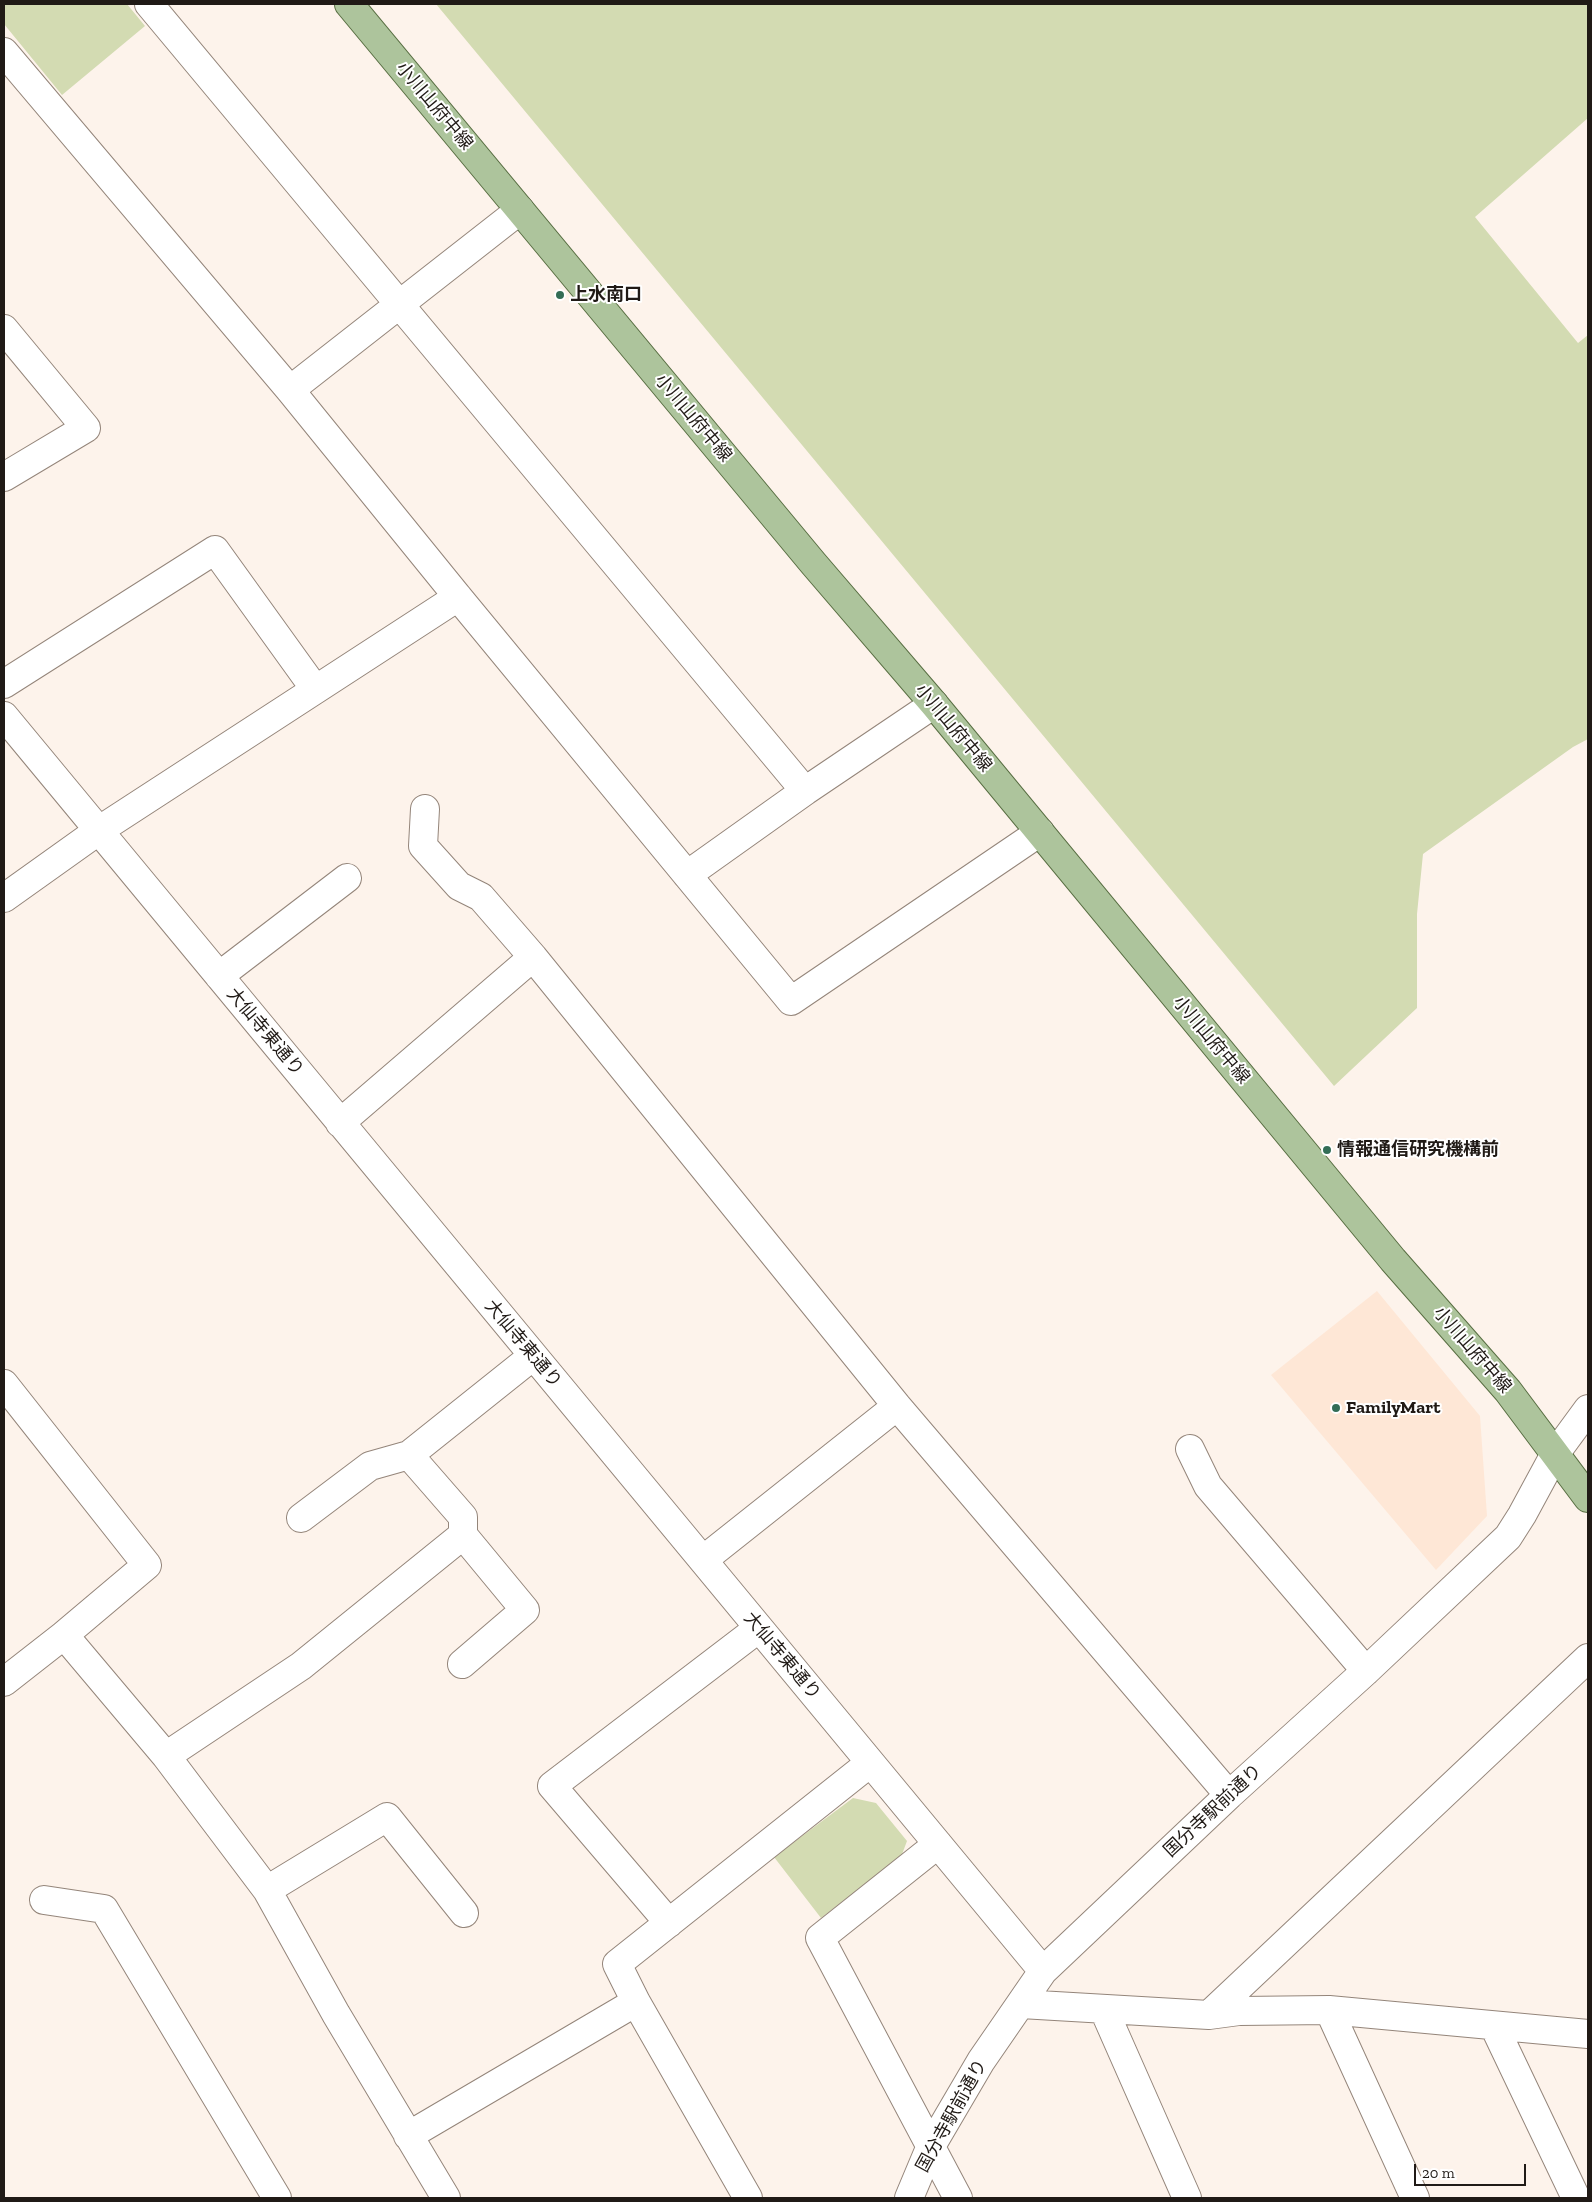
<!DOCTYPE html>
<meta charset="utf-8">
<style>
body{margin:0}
#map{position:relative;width:1592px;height:2202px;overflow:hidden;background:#fdf3eb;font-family:"Zilla Slab",serif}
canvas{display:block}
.frame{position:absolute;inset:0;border:5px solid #201a16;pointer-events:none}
.scale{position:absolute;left:1414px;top:2164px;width:112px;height:22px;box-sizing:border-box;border:2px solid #201a16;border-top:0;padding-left:6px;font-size:15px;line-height:18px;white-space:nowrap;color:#201a16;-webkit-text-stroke:4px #fff;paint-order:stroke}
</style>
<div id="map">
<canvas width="1592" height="2202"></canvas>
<div class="frame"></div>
<div class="scale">20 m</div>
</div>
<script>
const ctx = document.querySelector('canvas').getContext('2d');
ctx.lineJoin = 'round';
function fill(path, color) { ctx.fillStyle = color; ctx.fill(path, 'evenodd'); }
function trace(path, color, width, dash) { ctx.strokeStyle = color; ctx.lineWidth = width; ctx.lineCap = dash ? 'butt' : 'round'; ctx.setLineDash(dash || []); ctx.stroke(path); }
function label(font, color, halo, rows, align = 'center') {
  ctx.font = font + ' "Zilla Slab","Noto Sans JP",serif'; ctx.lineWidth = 4; ctx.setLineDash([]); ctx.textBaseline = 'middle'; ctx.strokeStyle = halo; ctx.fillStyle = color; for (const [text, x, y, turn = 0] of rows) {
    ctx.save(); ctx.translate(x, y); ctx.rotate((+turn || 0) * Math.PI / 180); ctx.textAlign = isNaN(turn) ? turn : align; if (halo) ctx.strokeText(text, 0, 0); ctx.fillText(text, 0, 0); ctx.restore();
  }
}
fill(new Path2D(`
 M 1377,1291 L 1480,1416 L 1487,1516 L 1436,1570 L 1271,1375 Z`), '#fee7d6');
fill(new Path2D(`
 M 4,4 L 127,4 L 145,26 L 62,95 L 4,24 Z
 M 436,4 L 1588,4 L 1588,118 L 1475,217 L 1578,343 L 1588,335 L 1588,739 L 1573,747 L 1423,854 L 1417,914 L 1417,1008 L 1334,1086 Z
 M 853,1798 L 876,1803 L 907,1841 L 901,1857 L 821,1918 L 774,1857 Z`), '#d3dbb2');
const minor = new Path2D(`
 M 149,4 L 805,791 L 934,704
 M 4,52 L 290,390 L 458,597 L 791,1001 L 1040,832
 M 4,329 L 86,428 L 4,477
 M 290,390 L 520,210
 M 4,684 L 215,550 L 315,689
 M 4,716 L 1043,1971
 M 425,809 L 423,846 L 459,886 L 481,897 L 533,957 L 897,1406 L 1229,1795
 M 687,875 L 805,791
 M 4,898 L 98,831 L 458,597
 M 219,976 L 347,878
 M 340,1123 L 533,957
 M 4,1384 L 147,1565 L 64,1635
 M 1190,1449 L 1208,1486 L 1366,1671
 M 409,1455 L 463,1517 L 463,1535 L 525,1610 L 462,1664
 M 301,1518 L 370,1466 L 409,1455 L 533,1356
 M 703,1560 L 897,1406
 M 4,1682 L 64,1635 L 166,1756 L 267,1890 L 336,2014 L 446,2198
 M 166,1756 L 301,1666 L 463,1535
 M 938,1844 L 820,1938 L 958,2198
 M 267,1890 L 387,1817 L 464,1913
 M 44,1900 L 104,1909 L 277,2198
 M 669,1923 L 552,1786 L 759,1628
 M 1021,2004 L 1209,2015 L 1239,2011 L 1329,2010 L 1588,2034
 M 1104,2010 L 1187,2198
 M 1329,2010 L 1415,2198
 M 1209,2015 L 1588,1658
 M 1494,2026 L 1576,2198
 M 408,2136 L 636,2002
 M 748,2198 L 636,2002 L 617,1964 L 870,1763
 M 909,2198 L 930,2148 L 981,2061 L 1043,1971 L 1229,1795 L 1366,1671 L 1508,1537 L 1522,1515 L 1555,1454 L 1588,1409`);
const major = new Path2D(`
 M 349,4 L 813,563 L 934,704 L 1393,1260 L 1508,1391 L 1588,1498`);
trace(minor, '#94857a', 30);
trace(major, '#586e42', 30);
trace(minor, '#fff', 28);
trace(major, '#adc49c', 28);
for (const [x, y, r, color] of [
 [560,295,5,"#336d56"],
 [1327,1150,5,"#336d56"],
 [1336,1408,5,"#336d56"]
]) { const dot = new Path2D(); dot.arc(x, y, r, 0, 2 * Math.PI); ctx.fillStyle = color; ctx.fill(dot); trace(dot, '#fff', 2); }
label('18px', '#201a16', '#fff', [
 ["小川山府中線",434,106,50],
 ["小川山府中線",693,418,50],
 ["小川山府中線",953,728,50],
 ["大仙寺東通り",265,1032,50],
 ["小川山府中線",1211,1040,50],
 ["大仙寺東通り",523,1344,50],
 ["小川山府中線",1472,1350,49],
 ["大仙寺東通り",782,1656,50],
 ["国分寺駅前通り",1213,1811,-43],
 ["国分寺駅前通り",952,2116,-61]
]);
label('bold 18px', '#201a16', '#fff', [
 ["上水南口",570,295],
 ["情報通信研究機構前",1337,1150],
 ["FamilyMart",1346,1408]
], 'left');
</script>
